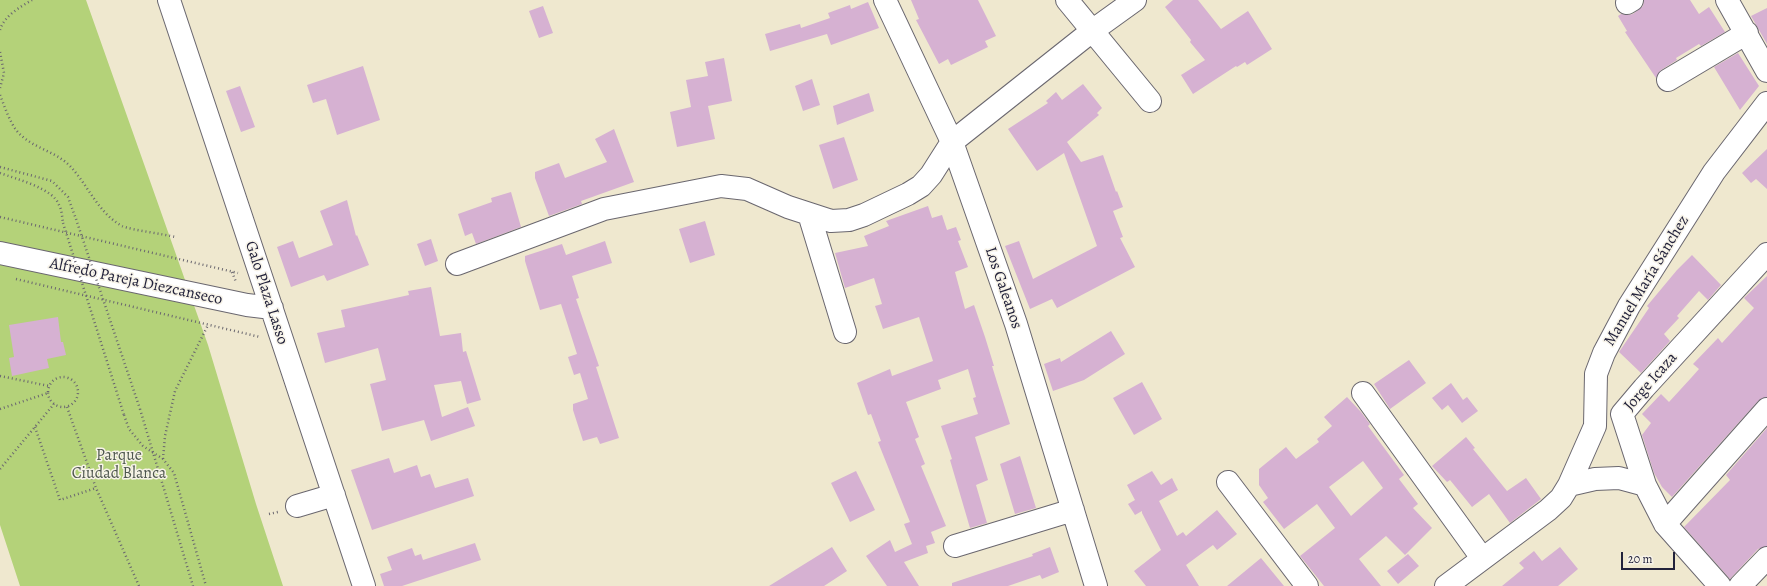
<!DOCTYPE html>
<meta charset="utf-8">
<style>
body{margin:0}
#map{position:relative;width:1767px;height:586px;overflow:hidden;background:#efe8cf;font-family:Alegreya,serif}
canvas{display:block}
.scale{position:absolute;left:1621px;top:552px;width:54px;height:18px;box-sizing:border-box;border:2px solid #22223b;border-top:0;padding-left:5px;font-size:12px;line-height:14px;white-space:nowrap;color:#22223b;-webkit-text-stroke:3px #f7f3e8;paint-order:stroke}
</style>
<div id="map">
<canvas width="1767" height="586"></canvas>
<div class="scale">20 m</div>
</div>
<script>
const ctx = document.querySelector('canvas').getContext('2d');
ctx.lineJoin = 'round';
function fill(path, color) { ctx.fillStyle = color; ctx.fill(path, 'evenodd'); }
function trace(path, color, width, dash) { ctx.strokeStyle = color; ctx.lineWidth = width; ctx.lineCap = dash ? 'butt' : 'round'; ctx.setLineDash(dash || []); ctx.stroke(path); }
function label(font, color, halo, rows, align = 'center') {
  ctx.font = font + ' Alegreya,serif'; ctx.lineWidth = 3; ctx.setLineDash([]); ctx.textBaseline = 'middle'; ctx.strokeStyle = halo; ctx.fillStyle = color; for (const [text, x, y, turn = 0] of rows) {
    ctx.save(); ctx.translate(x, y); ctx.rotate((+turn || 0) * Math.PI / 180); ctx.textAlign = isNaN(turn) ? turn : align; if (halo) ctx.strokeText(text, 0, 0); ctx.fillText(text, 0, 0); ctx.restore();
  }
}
fill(new Path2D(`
 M 0,0 L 86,0 L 208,345 L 256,504 L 283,586 L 20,586 L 0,525 Z`), '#b4d279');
fill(new Path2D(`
 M 911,0 L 978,0 L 996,36 L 985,41 L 988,47 L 951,65 L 948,59 L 939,64 L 916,20 L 919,19 Z
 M 1173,0 L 1198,0 L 1221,29 L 1248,11 L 1272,49 L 1247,65 L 1245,62 L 1237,67 L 1236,66 L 1193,94 L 1181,75 L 1205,60 L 1190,42 L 1191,40 L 1165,7 Z
 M 1644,0 L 1690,0 L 1699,14 L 1709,7 L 1725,32 L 1701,46 L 1699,44 L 1676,58 L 1677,60 L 1661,70 L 1656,78 L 1625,32 L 1627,31 L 1618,16 L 1621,14 L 1627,15 L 1633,14 L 1643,6 Z
 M 868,2 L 879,28 L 831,45 L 827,34 L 770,51 L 765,34 L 800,24 L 801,28 L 830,18 L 828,13 L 850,5 L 851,9 Z
 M 543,6 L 553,33 L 539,38 L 529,11 Z
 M 1767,8 L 1767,44 L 1751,16 Z
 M 1738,53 L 1759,86 L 1740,110 L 1714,67 Z
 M 724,58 L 732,101 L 708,106 L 715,139 L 677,147 L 670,112 L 691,107 L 686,80 L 708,76 L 705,62 Z
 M 363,66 L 380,120 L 337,135 L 326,99 L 313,103 L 307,85 Z
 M 812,79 L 820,105 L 803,111 L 795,86 Z
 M 1083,84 L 1102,108 L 1097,113 L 1099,115 L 1067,142 L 1081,162 L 1103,155 L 1116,192 L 1117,191 L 1123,207 L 1113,211 L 1123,237 L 1120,238 L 1135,267 L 1057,308 L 1052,299 L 1030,309 L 1005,246 L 1019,241 L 1033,279 L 1097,246 L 1064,153 L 1037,171 L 1008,129 L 1048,103 L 1046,101 L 1056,92 L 1062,100 Z
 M 240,86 L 255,127 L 241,132 L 226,91 Z
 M 869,93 L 874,111 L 837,125 L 833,106 Z
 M 614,129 L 634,182 L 581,201 L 582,204 L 549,216 L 535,178 L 535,172 L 559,163 L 565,178 L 607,162 L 595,139 Z
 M 844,137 L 858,180 L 833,189 L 819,145 Z
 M 1767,149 L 1767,189 L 1756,179 L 1751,183 L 1742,173 Z
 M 511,192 L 521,227 L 476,244 L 472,233 L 465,236 L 458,214 L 492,202 L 491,198 Z
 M 347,200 L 356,236 L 357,235 L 369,265 L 327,281 L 324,275 L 291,287 L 277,247 L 293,241 L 299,258 L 333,245 L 320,211 Z
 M 928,206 L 932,218 L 942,215 L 947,230 L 956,227 L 961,240 L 958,241 L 968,267 L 955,272 L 965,309 L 974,305 L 985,337 L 994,366 L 992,366 L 1010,424 L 975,437 L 988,480 L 976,485 L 987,523 L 970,528 L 950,460 L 952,459 L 941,426 L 978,414 L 973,398 L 976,397 L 968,369 L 938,380 L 941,389 L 906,402 L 919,437 L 915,439 L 925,464 L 921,466 L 946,526 L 931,532 L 935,543 L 926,546 L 928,553 L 904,562 L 919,586 L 887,586 L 866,556 L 890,540 L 895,552 L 912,544 L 904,524 L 910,522 L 878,442 L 881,441 L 871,414 L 868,415 L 857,383 L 890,369 L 892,376 L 933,361 L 919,317 L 883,329 L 875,306 L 882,304 L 874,278 L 845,288 L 835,253 L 868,246 L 864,236 L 889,226 L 886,221 Z
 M 705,221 L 715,255 L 690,263 L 679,229 Z
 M 431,239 L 438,261 L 425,266 L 417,244 Z
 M 605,241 L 612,263 L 572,276 L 579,298 L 576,299 L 599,366 L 596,367 L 619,438 L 600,444 L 597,437 L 583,441 L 573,410 L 573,404 L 588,399 L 580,373 L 574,375 L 568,357 L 577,354 L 561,304 L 540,310 L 525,261 L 525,256 L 562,244 L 566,255 Z
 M 1692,255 L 1721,285 L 1708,300 L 1699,291 L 1677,316 L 1679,318 L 1664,334 L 1670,341 L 1641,373 L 1619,352 L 1649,308 L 1647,306 L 1677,270 Z
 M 1767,276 L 1767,397 L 1758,401 L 1672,497 L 1662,487 L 1654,473 L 1642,435 L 1651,423 L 1642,414 L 1661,394 L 1669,402 L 1691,378 L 1699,369 L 1693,364 L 1718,338 L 1722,343 L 1754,308 L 1744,298 Z
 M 431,287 L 440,336 L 461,333 L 463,352 L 466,351 L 481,400 L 467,404 L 461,381 L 434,385 L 442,417 L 468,407 L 475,426 L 431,441 L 424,420 L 382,431 L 370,384 L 386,380 L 378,348 L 325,363 L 317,333 L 345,327 L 341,310 L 409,295 L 408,291 Z
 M 58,317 L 61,342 L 63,342 L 66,355 L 47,359 L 49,368 L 12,376 L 9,358 L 14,357 L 9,325 Z
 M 1111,331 L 1125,354 L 1084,380 L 1053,391 L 1044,364 L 1060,358 L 1061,362 Z
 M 1409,360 L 1426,383 L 1390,409 L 1374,384 Z
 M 1142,382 L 1162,419 L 1134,435 L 1113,398 Z
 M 1451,383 L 1463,400 L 1467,397 L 1478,411 L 1462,423 L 1448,405 L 1442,410 L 1432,398 Z
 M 1347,397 L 1361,412 L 1370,424 L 1368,426 L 1404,475 L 1399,479 L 1418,504 L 1413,508 L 1432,528 L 1405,555 L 1386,536 L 1359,559 L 1381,586 L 1324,586 L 1300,556 L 1335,528 L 1317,504 L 1284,529 L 1263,502 L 1268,498 L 1259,485 L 1259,469 L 1286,447 L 1296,459 L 1319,442 L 1317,439 L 1332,426 L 1324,417 ZM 1363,461 L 1383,488 L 1351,516 L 1329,487 Z
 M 1767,428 L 1767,546 L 1758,549 L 1730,579 L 1684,527 L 1730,480 L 1726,475 Z
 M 1466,437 L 1475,448 L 1473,449 L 1507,491 L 1526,478 L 1541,499 L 1510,523 L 1489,494 L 1472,507 L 1450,480 L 1447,482 L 1432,466 Z
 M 1020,456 L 1036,508 L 1015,514 L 1000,464 Z
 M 389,458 L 394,473 L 417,465 L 421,477 L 430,474 L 435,488 L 468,478 L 474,496 L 372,530 L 351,470 Z
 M 856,471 L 875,510 L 850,522 L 831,483 Z
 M 1152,471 L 1161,485 L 1172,478 L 1178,490 L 1159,501 L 1177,536 L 1183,532 L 1186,536 L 1217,510 L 1237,534 L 1217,550 L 1213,545 L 1186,565 L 1199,586 L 1146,586 L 1134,571 L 1161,550 L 1142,513 L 1142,511 L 1135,515 L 1128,504 L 1135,500 L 1127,485 Z
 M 475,543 L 481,560 L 402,586 L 384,586 L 380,574 L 392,570 L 387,557 L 412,548 L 415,556 L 421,554 L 423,560 Z
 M 832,547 L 847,571 L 824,586 L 769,586 Z
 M 1050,547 L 1059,572 L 1042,579 L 1040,575 L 1008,586 L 952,586 L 952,583 L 1033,556 L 1032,554 Z
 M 1560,547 L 1578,569 L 1558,586 L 1502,586 L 1524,568 L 1519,563 L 1534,551 L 1542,561 Z
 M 1408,554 L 1419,566 L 1398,584 L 1387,571 Z
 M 1261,558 L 1284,586 L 1227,586 Z`), '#d6b1d2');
const minor = new Path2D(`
 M 169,0 L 364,586
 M 885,0 L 952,142 L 1016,324 L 1096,586
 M 1067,0 L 1150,101
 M 1727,0 L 1767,71
 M 1627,3 L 1632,0
 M 1668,80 L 1747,33
 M 809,214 L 845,332
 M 0,253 L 247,305 L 272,308
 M 457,264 L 604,209 L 721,186 L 747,189 L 788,207 L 831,221 L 849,220 L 864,215 L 908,194 L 921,186 L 931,175 L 952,142 L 1092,31 L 1135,0
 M 1363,393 L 1482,558
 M 1228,482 L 1307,586
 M 1569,485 L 1595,479 L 1619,478 L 1645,485
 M 297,506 L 334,495
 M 1665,524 L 1767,409
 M 955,546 L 1073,510
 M 1446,586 L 1548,510 L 1561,498 L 1569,485 L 1595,426 L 1596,374 L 1604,353 L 1629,306 L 1714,172 L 1767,103
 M 1720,586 L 1665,524 L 1645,485 L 1622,414 L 1644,388 L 1767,254
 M 1740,586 L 1767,558`);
trace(minor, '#6a676f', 24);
trace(new Path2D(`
 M 0,30 C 4,16 20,7 32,0
 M 0,52 L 4,73 L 0,88
 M 0,95 C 5,107 9,121 17,131 C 31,148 54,150 70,166 C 88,185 98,213 122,226 C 131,230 164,234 175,237
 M 0,167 L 52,181 L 68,197 L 76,219
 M 0,173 C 16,179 53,188 59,205 C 62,210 62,217 63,223
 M 0,217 L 238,273
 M 232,272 L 236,282
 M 16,279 L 260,337
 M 0,376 L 49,386
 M48 392a15 15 0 1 1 30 0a15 15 0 1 1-30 0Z
 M 67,407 L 96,488 L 139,586
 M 0,409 L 48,393
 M 140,409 L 193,586
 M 124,415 L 129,429 L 143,446 L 163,459 L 174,473 L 206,586
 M 35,427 L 60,500 L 96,488
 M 163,459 L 165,436 L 175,391 L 208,325
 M 0,469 L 54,404
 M 269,514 L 278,512`), '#6a676f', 2.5, [1, 3]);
trace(minor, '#fff', 22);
trace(new Path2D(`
 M 76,219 L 140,409
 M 63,223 L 124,415`), '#6a676f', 2.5, [1, 3]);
label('16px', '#22223b', '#f7f3e8', [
 ["Manuel María Sánchez",1647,281,-59],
 ["Alfredo Pareja Diezcanseco",136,282,12],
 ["Los Galeanos",1003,288,71],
 ["Galo Plaza Lasso",266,293,72],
 ["Jorge Icaza",1651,382,-49]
]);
label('16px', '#4e574e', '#f7f3e8', [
 ["Parque",119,456],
 ["Ciudad Blanca",119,474]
]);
</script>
